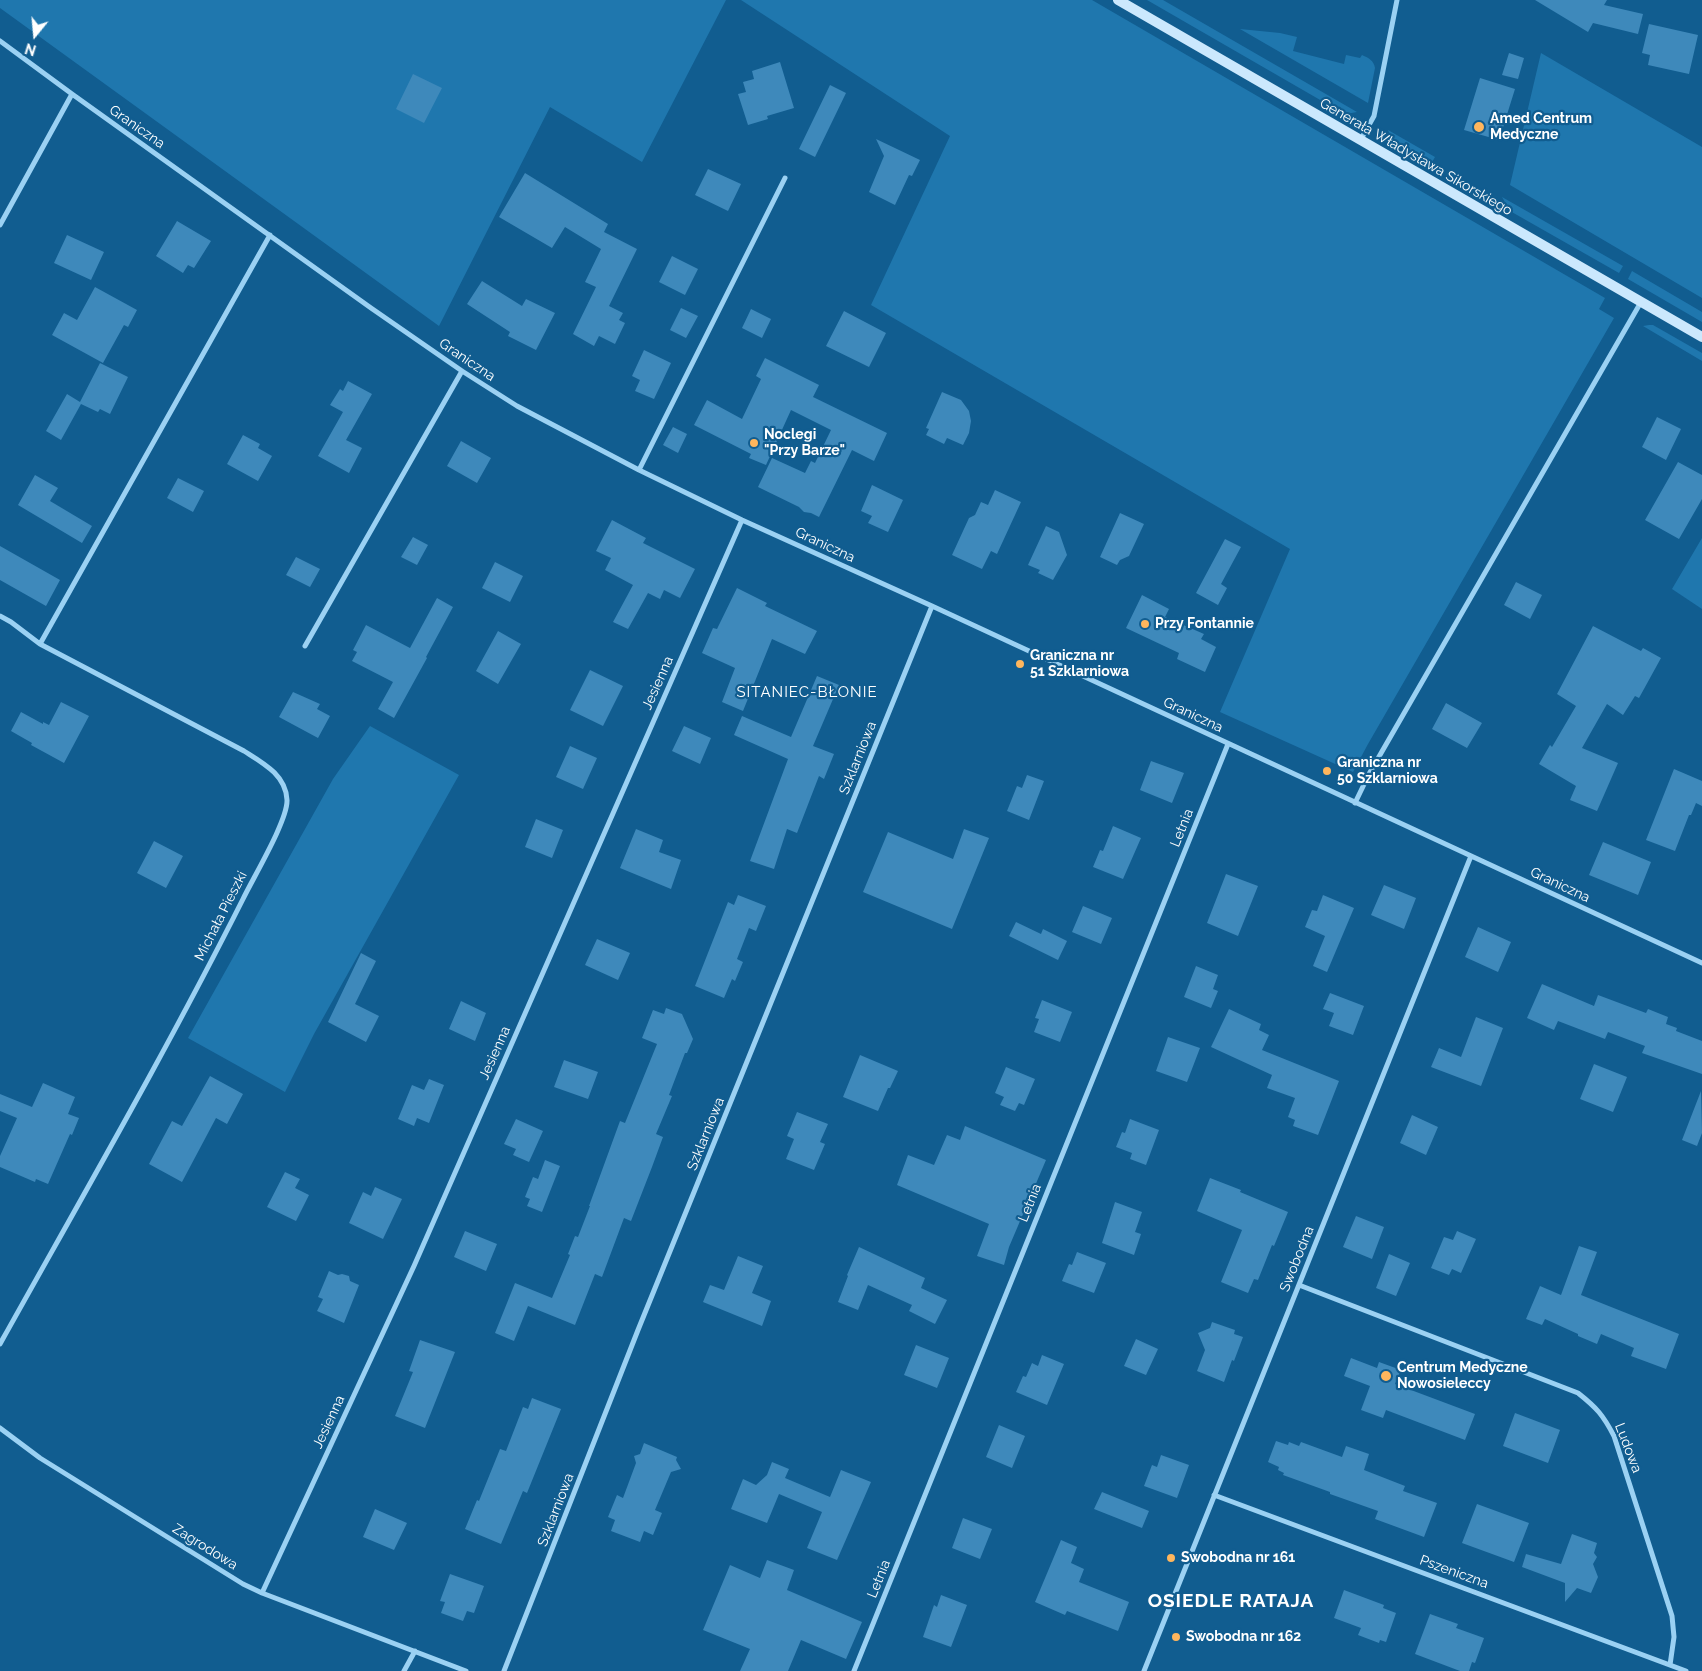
<!DOCTYPE html>
<meta charset="utf-8">
<style>
body{margin:0}
#map{position:relative;width:1702px;height:1671px;overflow:hidden;background:#115d90;font-family:Raleway,sans-serif}
canvas{display:block}
.north{position:absolute;left:10px;top:10px;width:50px;height:50px;-webkit-text-stroke:4px #115d90;paint-order:stroke;rotate:197deg;font-size:14px;font-weight:700;line-height:20px;text-align:center;color:#fff}
.north::after{content:'';display:block;margin:auto;width:18px;height:22px;background:#fff;clip-path:polygon(50% 0,100% 100%,50% 72%,0 100%)}
</style>
<div id="map">
<canvas width="1702" height="1671"></canvas>
<div class="north">N</div>
</div>
<script>
const ctx = document.querySelector('canvas').getContext('2d');
ctx.lineJoin = 'round';
function fill(path, color) { ctx.fillStyle = color; ctx.fill(path, 'evenodd'); }
function trace(path, color, width, dash) { ctx.strokeStyle = color; ctx.lineWidth = width; ctx.lineCap = dash ? 'butt' : 'round'; ctx.setLineDash(dash || []); ctx.stroke(path); }
function label(font, color, halo, rows, align = 'center') {
  ctx.font = font + ' Raleway,sans-serif'; ctx.lineWidth = 4.5; ctx.setLineDash([]); ctx.textBaseline = 'middle'; ctx.strokeStyle = halo; ctx.fillStyle = color; for (const [text, x, y, turn = 0] of rows) {
    ctx.save(); ctx.translate(x, y); ctx.rotate((+turn || 0) * Math.PI / 180); ctx.textAlign = isNaN(turn) ? turn : align; if (halo) ctx.strokeText(text, 0, 0); ctx.fillText(text, 0, 0); ctx.restore();
  }
}
fill(new Path2D(`
 M 0,0 L 726,0 L 642,162 L 550,107 L 439,326 L 0,8 Z
 M 741,0 L 1092,0 L 1605,298 L 1599,309 L 1614,318 L 1368,744 L 1353,772 L 1220,712 L 1290,549 L 871,305 L 950,136 Z
 M 1147,0 L 1163,0 L 1357,112 L 1346,114 L 1341,112 Z
 M 1240,29 L 1280,33 L 1297,37 L 1293,51 L 1344,64 L 1346,55 L 1360,58 L 1362,55 C 1369,58 1374,61 1375,68 L 1368,103 Z
 M 1541,53 L 1702,147 L 1702,298 L 1510,185 Z
 M 1388,130 L 1435,157 L 1431,164 L 1393,142 Z
 M 1502,197 L 1623,266 L 1619,273 L 1510,211 Z
 M 1632,271 L 1702,312 L 1702,322 L 1628,279 Z
 M 1649,325 L 1653,325 L 1702,353 L 1702,361 L 1643,326 Z
 M 1702,538 L 1702,609 L 1672,589 Z
 M 370,726 L 459,775 L 314,1034 L 285,1092 L 188,1038 L 333,779 Z`), '#1f77ae');
fill(new Path2D(`
 M 1535,0 L 1607,0 L 1604,5 L 1643,14 L 1638,34 L 1593,23 L 1588,32 Z
 M 1649,24 L 1698,35 L 1689,74 L 1648,65 L 1650,55 L 1642,53 Z
 M 1509,53 L 1524,58 L 1518,79 L 1502,75 Z
 M 780,62 L 794,108 L 767,116 L 768,119 L 748,125 L 738,94 L 746,92 L 743,82 L 754,79 L 752,71 Z
 M 413,74 L 442,88 L 424,123 L 396,109 Z
 M 1480,78 L 1515,89 L 1499,140 L 1464,130 Z
 M 830,85 L 846,93 L 815,157 L 799,149 Z
 M 876,139 L 920,160 L 912,176 L 909,175 L 895,205 L 869,192 L 884,156 Z
 M 708,169 L 741,184 L 728,211 L 695,195 Z
 M 525,173 L 608,224 L 604,232 L 637,249 L 609,306 L 623,313 L 619,320 L 625,323 L 615,344 L 599,336 L 594,346 L 573,334 L 596,287 L 585,282 L 601,249 L 565,227 L 552,248 L 499,217 Z
 M 177,221 L 211,241 L 194,268 L 188,265 L 183,273 L 156,256 Z
 M 67,235 L 104,252 L 91,280 L 54,263 Z
 M 672,256 L 698,269 L 685,295 L 659,282 Z
 M 482,281 L 522,306 L 526,299 L 555,313 L 536,350 L 508,336 L 510,332 L 467,304 Z
 M 95,287 L 137,310 L 128,327 L 124,325 L 103,363 L 52,335 L 64,313 L 77,320 Z
 M 681,308 L 698,316 L 686,338 L 670,330 Z
 M 751,309 L 771,319 L 762,338 L 742,328 Z
 M 844,311 L 886,333 L 869,367 L 826,346 Z
 M 644,350 L 671,363 L 654,399 L 635,391 L 640,380 L 632,376 Z
 M 765,358 L 819,385 L 813,397 L 887,433 L 874,461 L 852,450 L 819,517 L 811,513 L 804,512 L 799,507 L 758,487 L 772,458 L 805,473 L 811,461 L 815,463 L 831,430 L 791,410 L 766,465 L 749,458 L 751,454 L 694,425 L 707,400 L 742,419 L 761,379 L 756,376 Z
 M 100,363 L 128,377 L 110,414 L 100,409 L 98,412 L 81,404 L 61,440 L 46,431 L 67,394 L 80,402 Z
 M 348,381 L 372,394 L 346,440 L 362,448 L 349,473 L 318,456 L 343,412 L 330,405 L 340,389 L 343,391 Z
 M 942,392 L 961,400 L 969,411 L 971,421 L 969,433 L 963,445 L 947,438 L 944,444 L 926,435 L 929,429 L 926,428 Z
 M 1657,417 L 1681,429 L 1666,460 L 1642,447 Z
 M 673,427 L 687,434 L 678,453 L 663,445 Z
 M 243,435 L 260,444 L 258,448 L 272,456 L 258,481 L 227,464 Z
 M 461,441 L 491,458 L 477,483 L 447,466 Z
 M 1678,462 L 1702,475 L 1702,499 L 1679,539 L 1645,520 Z
 M 35,475 L 58,488 L 50,501 L 92,526 L 82,543 L 18,505 Z
 M 178,478 L 204,491 L 193,512 L 167,498 Z
 M 872,485 L 903,500 L 888,532 L 868,523 L 872,516 L 861,511 Z
 M 995,490 L 1021,502 L 997,554 L 991,551 L 982,569 L 952,555 L 969,518 L 975,515 L 981,502 L 988,505 Z
 M 1120,513 L 1144,524 L 1129,556 L 1120,560 L 1117,565 L 1100,557 Z
 M 612,520 L 646,538 L 643,543 L 695,569 L 680,598 L 664,590 L 660,599 L 648,593 L 628,629 L 613,622 L 633,585 L 605,570 L 611,558 L 596,551 Z
 M 1046,526 L 1059,532 L 1067,555 L 1053,580 L 1038,573 L 1040,570 L 1028,565 Z
 M 413,537 L 428,545 L 417,565 L 401,557 Z
 M 1225,539 L 1241,547 L 1221,584 L 1227,588 L 1218,605 L 1196,593 Z
 M 0,546 L 60,580 L 46,606 L 0,580 Z
 M 296,557 L 320,569 L 310,587 L 286,575 Z
 M 495,562 L 523,576 L 510,602 L 482,588 Z
 M 1516,582 L 1542,595 L 1530,619 L 1504,605 Z
 M 737,588 L 767,603 L 765,606 L 817,631 L 805,654 L 772,639 L 743,711 L 722,702 L 735,668 L 702,653 L 713,628 L 717,629 Z
 M 1142,595 L 1169,609 L 1165,617 L 1204,634 L 1201,639 L 1216,647 L 1205,672 L 1177,659 L 1179,653 L 1126,628 Z
 M 437,598 L 453,607 L 426,657 L 427,658 L 394,718 L 378,709 L 393,682 L 352,661 L 357,652 L 353,650 L 366,625 L 410,648 Z
 M 1593,626 L 1641,651 L 1643,648 L 1661,658 L 1639,698 L 1635,696 L 1623,715 L 1607,704 L 1582,748 L 1618,763 L 1597,811 L 1570,800 L 1576,786 L 1539,764 L 1550,745 L 1552,747 L 1576,706 L 1557,694 Z
 M 498,631 L 521,644 L 498,684 L 476,671 Z
 M 590,670 L 623,686 L 603,726 L 570,710 Z
 M 817,676 L 839,685 L 813,746 L 834,754 L 824,779 L 819,776 L 797,833 L 787,829 L 774,869 L 750,861 L 788,759 L 734,735 L 742,716 L 791,737 Z
 M 293,692 L 320,704 L 317,709 L 330,716 L 318,738 L 279,717 Z
 M 61,702 L 89,716 L 64,763 L 31,745 L 32,743 L 11,731 L 21,712 L 43,724 L 43,722 L 49,725 Z
 M 1446,703 L 1482,723 L 1467,748 L 1432,729 Z
 M 684,726 L 711,738 L 700,764 L 672,751 Z
 M 570,746 L 597,758 L 583,789 L 556,777 Z
 M 1151,761 L 1184,773 L 1172,803 L 1140,790 Z
 M 1674,769 L 1702,781 L 1702,806 L 1696,803 L 1691,815 L 1689,815 L 1675,851 L 1646,840 Z
 M 1027,775 L 1044,781 L 1029,820 L 1007,811 L 1017,786 L 1022,788 Z
 M 536,819 L 563,830 L 552,858 L 525,847 Z
 M 1113,826 L 1141,838 L 1123,879 L 1093,867 L 1100,850 L 1103,851 Z
 M 636,829 L 663,840 L 659,852 L 681,860 L 671,889 L 620,868 Z
 M 964,829 L 989,838 L 952,929 L 863,892 L 888,832 L 953,859 Z
 M 154,841 L 183,856 L 166,888 L 137,873 Z
 M 1603,842 L 1651,862 L 1638,895 L 1589,875 Z
 M 1226,874 L 1258,886 L 1238,936 L 1207,923 Z
 M 1384,885 L 1416,898 L 1404,929 L 1371,915 Z
 M 738,895 L 766,906 L 756,931 L 749,928 L 737,959 L 743,962 L 735,981 L 732,979 L 724,998 L 695,986 L 728,902 L 734,905 Z
 M 1323,895 L 1354,908 L 1327,972 L 1313,966 L 1325,936 L 1305,927 L 1312,910 L 1317,911 Z
 M 1083,906 L 1112,918 L 1101,944 L 1072,932 Z
 M 1016,922 L 1041,934 L 1043,929 L 1067,941 L 1058,960 L 1009,936 Z
 M 1478,927 L 1511,942 L 1498,972 L 1465,957 Z
 M 597,939 L 630,953 L 618,980 L 585,965 Z
 M 361,953 L 376,961 L 355,1004 L 379,1016 L 366,1042 L 328,1022 Z
 M 1196,966 L 1218,975 L 1213,989 L 1218,991 L 1211,1008 L 1184,997 Z
 M 1542,984 L 1594,1006 L 1598,995 L 1646,1013 L 1648,1009 L 1668,1017 L 1666,1024 L 1677,1028 L 1676,1031 L 1702,1041 L 1702,1074 L 1642,1053 L 1645,1046 L 1608,1032 L 1605,1039 L 1558,1021 L 1554,1030 L 1527,1018 Z
 M 1330,993 L 1364,1006 L 1353,1035 L 1329,1026 L 1334,1013 L 1323,1009 Z
 M 1042,1000 L 1072,1012 L 1060,1042 L 1034,1032 L 1039,1019 L 1035,1018 Z
 M 461,1001 L 486,1013 L 475,1041 L 449,1029 Z
 M 666,1008 L 682,1014 L 693,1039 L 687,1053 L 685,1053 L 669,1095 L 672,1096 L 656,1134 L 663,1137 L 652,1167 L 631,1221 L 624,1218 L 602,1277 L 595,1274 L 575,1325 L 528,1306 L 514,1341 L 495,1333 L 515,1283 L 552,1298 L 570,1255 L 568,1254 L 575,1236 L 578,1237 L 590,1206 L 589,1206 L 620,1121 L 625,1123 L 657,1044 L 642,1038 L 653,1010 L 664,1014 Z
 M 1229,1009 L 1261,1024 L 1259,1030 L 1269,1035 L 1262,1050 L 1339,1081 L 1318,1135 L 1293,1126 L 1295,1120 L 1288,1117 L 1295,1098 L 1267,1088 L 1272,1075 L 1211,1047 Z
 M 1476,1017 L 1503,1028 L 1481,1086 L 1431,1067 L 1439,1048 L 1461,1057 Z
 M 1168,1037 L 1200,1048 L 1187,1082 L 1156,1071 Z
 M 860,1055 L 898,1071 L 890,1088 L 888,1088 L 878,1111 L 843,1097 Z
 M 564,1060 L 598,1072 L 588,1099 L 554,1087 Z
 M 1594,1064 L 1627,1077 L 1613,1112 L 1580,1099 Z
 M 1006,1067 L 1035,1079 L 1024,1105 L 1019,1103 L 1015,1111 L 1000,1105 L 1004,1097 L 995,1093 Z
 M 210,1076 L 243,1094 L 227,1124 L 216,1118 L 182,1182 L 149,1164 L 172,1121 L 182,1126 Z
 M 429,1079 L 444,1085 L 429,1123 L 417,1118 L 414,1126 L 398,1119 L 412,1085 L 424,1090 Z
 M 43,1083 L 75,1097 L 68,1114 L 79,1118 L 72,1135 L 70,1134 L 48,1184 L 36,1179 L 35,1182 L 0,1167 L 0,1156 L 17,1118 L 0,1111 L 0,1094 L 32,1107 Z
 M 1701,1091 L 1702,1133 L 1697,1146 L 1682,1140 Z
 M 797,1112 L 828,1124 L 820,1142 L 825,1144 L 814,1170 L 786,1159 L 794,1139 L 787,1136 Z
 M 1412,1115 L 1438,1127 L 1426,1155 L 1400,1143 Z
 M 516,1119 L 543,1131 L 529,1162 L 513,1155 L 516,1149 L 504,1144 Z
 M 1130,1119 L 1159,1130 L 1146,1165 L 1130,1159 L 1132,1153 L 1116,1147 L 1122,1132 L 1125,1133 Z
 M 965,1126 L 1046,1160 L 1009,1247 L 1004,1265 L 977,1256 L 989,1224 L 897,1185 L 908,1155 L 934,1165 L 947,1135 L 960,1140 Z
 M 545,1160 L 560,1166 L 542,1212 L 527,1206 L 530,1199 L 525,1197 L 533,1177 L 538,1179 Z
 M 285,1172 L 300,1179 L 295,1188 L 309,1195 L 296,1221 L 267,1207 Z
 M 1210,1178 L 1241,1190 L 1240,1192 L 1288,1212 L 1274,1246 L 1272,1245 L 1258,1280 L 1254,1279 L 1248,1293 L 1221,1282 L 1242,1230 L 1197,1211 Z
 M 375,1187 L 402,1199 L 383,1239 L 349,1223 L 363,1192 L 371,1196 Z
 M 1115,1202 L 1142,1212 L 1135,1232 L 1141,1234 L 1134,1255 L 1102,1243 Z
 M 1356,1216 L 1384,1227 L 1372,1259 L 1343,1247 Z
 M 465,1231 L 497,1244 L 486,1271 L 454,1257 Z
 M 1457,1231 L 1476,1239 L 1461,1273 L 1452,1269 L 1449,1275 L 1431,1268 L 1444,1237 L 1453,1240 Z
 M 1579,1246 L 1597,1252 L 1581,1295 L 1679,1334 L 1666,1369 L 1631,1356 L 1634,1348 L 1601,1334 L 1597,1344 L 1578,1336 L 1578,1334 L 1545,1319 L 1542,1325 L 1526,1319 L 1540,1286 L 1561,1295 Z
 M 859,1247 L 925,1278 L 921,1288 L 947,1300 L 935,1324 L 909,1311 L 912,1305 L 868,1285 L 858,1310 L 838,1302 L 848,1276 L 847,1275 Z
 M 1077,1252 L 1106,1263 L 1094,1293 L 1062,1281 L 1069,1264 L 1072,1265 Z
 M 1389,1254 L 1410,1263 L 1396,1296 L 1376,1288 Z
 M 738,1256 L 763,1266 L 752,1293 L 771,1301 L 762,1326 L 703,1302 L 710,1285 L 724,1290 Z
 M 329,1271 L 338,1275 L 342,1274 L 349,1276 L 350,1281 L 359,1285 L 344,1323 L 317,1311 L 323,1299 L 318,1297 Z
 M 1212,1322 L 1235,1330 L 1234,1334 L 1243,1337 L 1234,1361 L 1232,1360 L 1224,1382 L 1197,1371 L 1205,1350 L 1198,1333 L 1210,1328 Z
 M 1136,1339 L 1158,1349 L 1146,1375 L 1124,1366 Z
 M 420,1340 L 455,1352 L 425,1428 L 395,1416 L 413,1372 L 409,1371 Z
 M 916,1345 L 949,1358 L 937,1388 L 904,1375 Z
 M 1042,1355 L 1064,1364 L 1047,1405 L 1016,1392 L 1023,1376 L 1026,1377 L 1032,1363 L 1038,1366 Z
 M 1351,1358 L 1377,1368 L 1379,1362 L 1401,1370 L 1395,1384 L 1475,1414 L 1465,1440 L 1386,1410 L 1383,1418 L 1361,1410 L 1370,1386 L 1344,1376 Z
 M 532,1398 L 561,1409 L 527,1493 L 523,1491 L 501,1544 L 465,1529 L 477,1500 L 479,1501 L 500,1449 L 506,1451 L 523,1407 L 528,1409 Z
 M 1515,1413 L 1560,1430 L 1548,1463 L 1503,1446 Z
 M 999,1425 L 1025,1436 L 1012,1468 L 986,1457 Z
 M 1276,1441 L 1288,1445 L 1289,1442 L 1299,1446 L 1301,1442 L 1342,1457 L 1346,1446 L 1369,1454 L 1364,1470 L 1405,1486 L 1403,1491 L 1437,1503 L 1424,1537 L 1375,1519 L 1378,1511 L 1330,1494 L 1330,1492 L 1283,1475 L 1284,1473 L 1278,1470 L 1279,1467 L 1268,1462 Z
 M 644,1443 L 677,1457 L 676,1460 L 681,1469 L 671,1472 L 655,1510 L 662,1513 L 653,1535 L 644,1531 L 640,1542 L 611,1531 L 615,1520 L 608,1517 L 617,1495 L 623,1498 L 636,1463 L 634,1456 L 640,1454 Z
 M 1161,1455 L 1189,1465 L 1177,1498 L 1144,1486 L 1152,1465 L 1157,1467 Z
 M 772,1462 L 789,1469 L 785,1478 L 830,1497 L 841,1470 L 871,1482 L 837,1560 L 807,1548 L 822,1512 L 779,1494 L 767,1523 L 731,1509 L 743,1479 L 756,1485 L 767,1475 Z
 M 1102,1492 L 1149,1511 L 1142,1528 L 1094,1509 Z
 M 1477,1504 L 1529,1523 L 1514,1562 L 1462,1543 Z
 M 375,1509 L 407,1523 L 394,1550 L 363,1537 Z
 M 963,1518 L 992,1529 L 980,1559 L 952,1548 Z
 M 1572,1534 L 1597,1543 L 1594,1553 L 1597,1557 L 1593,1564 L 1598,1577 L 1591,1593 L 1577,1588 L 1565,1602 L 1565,1583 L 1522,1567 L 1526,1554 L 1561,1564 Z
 M 1061,1540 L 1077,1547 L 1071,1563 L 1084,1569 L 1079,1582 L 1129,1602 L 1118,1631 L 1067,1611 L 1065,1615 L 1035,1602 Z
 M 767,1560 L 794,1570 L 787,1590 L 862,1622 L 846,1659 L 801,1640 L 788,1671 L 740,1671 L 750,1649 L 703,1630 L 730,1565 L 760,1578 Z
 M 450,1574 L 484,1586 L 474,1613 L 467,1611 L 463,1621 L 441,1613 L 445,1602 L 440,1601 Z
 M 1344,1590 L 1384,1605 L 1383,1608 L 1396,1613 L 1386,1642 L 1380,1640 L 1379,1643 L 1358,1635 L 1361,1628 L 1334,1618 Z
 M 941,1595 L 967,1605 L 951,1647 L 923,1637 L 934,1605 L 937,1607 Z
 M 1430,1614 L 1458,1624 L 1456,1628 L 1484,1638 L 1475,1663 L 1472,1662 L 1469,1671 L 1460,1671 L 1415,1654 Z`), '#3e89bb');
trace(new Path2D(`
 M 0,41 L 72,94 L 371,308 L 462,371 L 517,406 L 639,470 L 742,520 L 932,606 L 1702,963
 M 1360,141 L 1374,116 L 1397,0
 M 0,225 L 72,94
 M 639,470 L 785,178
 M 0,616 L 11,622 L 40,644 L 244,751 C 263,763 286,775 287,800 C 288,820 253,878 243,899 C 167,1050 82,1197 0,1344
 M 40,644 L 270,235
 M 305,646 L 462,371
 M 1355,803 L 1369,774 L 1641,302
 M 1299,1285 L 1578,1393 C 1597,1408 1603,1415 1614,1436 L 1672,1616 L 1674,1637 L 1670,1665
 M 0,1428 L 40,1458 L 243,1584 L 262,1593 L 466,1671
 M 1214,1495 L 1686,1671
 M 262,1593 L 414,1266 L 742,520
 M 404,1671 L 415,1651
 M 504,1671 L 638,1330 L 932,606
 M 854,1671 L 1228,744
 M 1144,1671 L 1471,856`), '#9bd1f3', 5);
trace(new Path2D(`
 M 1118,0 L 1702,337`), '#cbe8fd', 10);
for (const [x, y, r, color] of [
 [1479,127,6,"#ffb65d"],
 [754,443,5,"#ffb65d"],
 [1145,624,5,"#ffb65d"],
 [1020,664,5,"#ffb65d"],
 [1327,771,5,"#ffb65d"],
 [1386,1376,6,"#ffb65d"],
 [1171,1558,5,"#ffb65d"],
 [1176,1637,5,"#ffb65d"]
]) { const dot = new Path2D(); dot.arc(x, y, r, 0, 2 * Math.PI); ctx.fillStyle = color; ctx.fill(dot); trace(dot, '#115d90', 2); }
label('bold 14px', '#fff', '#115d90', [
 ["Amed Centrum",1490,119],
 ["Medyczne",1490,135],
 ["Noclegi",764,435],
 ["\"Przy Barze\"",764,451],
 ["Przy Fontannie",1155,624],
 ["Graniczna nr",1030,656],
 ["51 Szklarniowa",1030,672],
 ["Graniczna nr",1337,763],
 ["50 Szklarniowa",1337,779],
 ["Centrum Medyczne",1397,1368],
 ["Nowosieleccy",1397,1384],
 ["Swobodna nr 161",1181,1558],
 ["Swobodna nr 162",1186,1637]
], 'left');
label('14px', '#fff', '#115d90', [
 ["Graniczna",137,127,35],
 ["Generała Władysława Sikorskiego",1416,157,30],
 ["Graniczna",467,360,34],
 ["Graniczna",825,545,25],
 ["Jesienna",658,683,-66],
 ["Graniczna",1193,715,25],
 ["Szklarniowa",858,758,-68],
 ["Letnia",1182,828,-68],
 ["Graniczna",1560,885,25],
 ["Michała Pieszki",221,916,-63],
 ["Jesienna",495,1053,-66],
 ["Szklarniowa",706,1134,-68],
 ["Letnia",1030,1203,-68],
 ["Swobodna",1297,1259,-68],
 ["Jesienna",329,1422,-65],
 ["Ludowa",1628,1448,69],
 ["Szklarniowa",556,1510,-69],
 ["Zagrodowa",205,1547,32],
 ["Pszeniczna",1454,1572,20],
 ["Letnia",879,1579,-68]
]);
ctx.letterSpacing = '1px';
label('15px', '#fff', '#115d90', [
 ["SITANIEC-BŁONIE",807,692]
]);
ctx.letterSpacing = '0px';
ctx.letterSpacing = '1px';
label('bold 19px', '#fff', '#115d90', [
 ["OSIEDLE RATAJA",1231,1601]
]);
ctx.letterSpacing = '0px';
</script>
